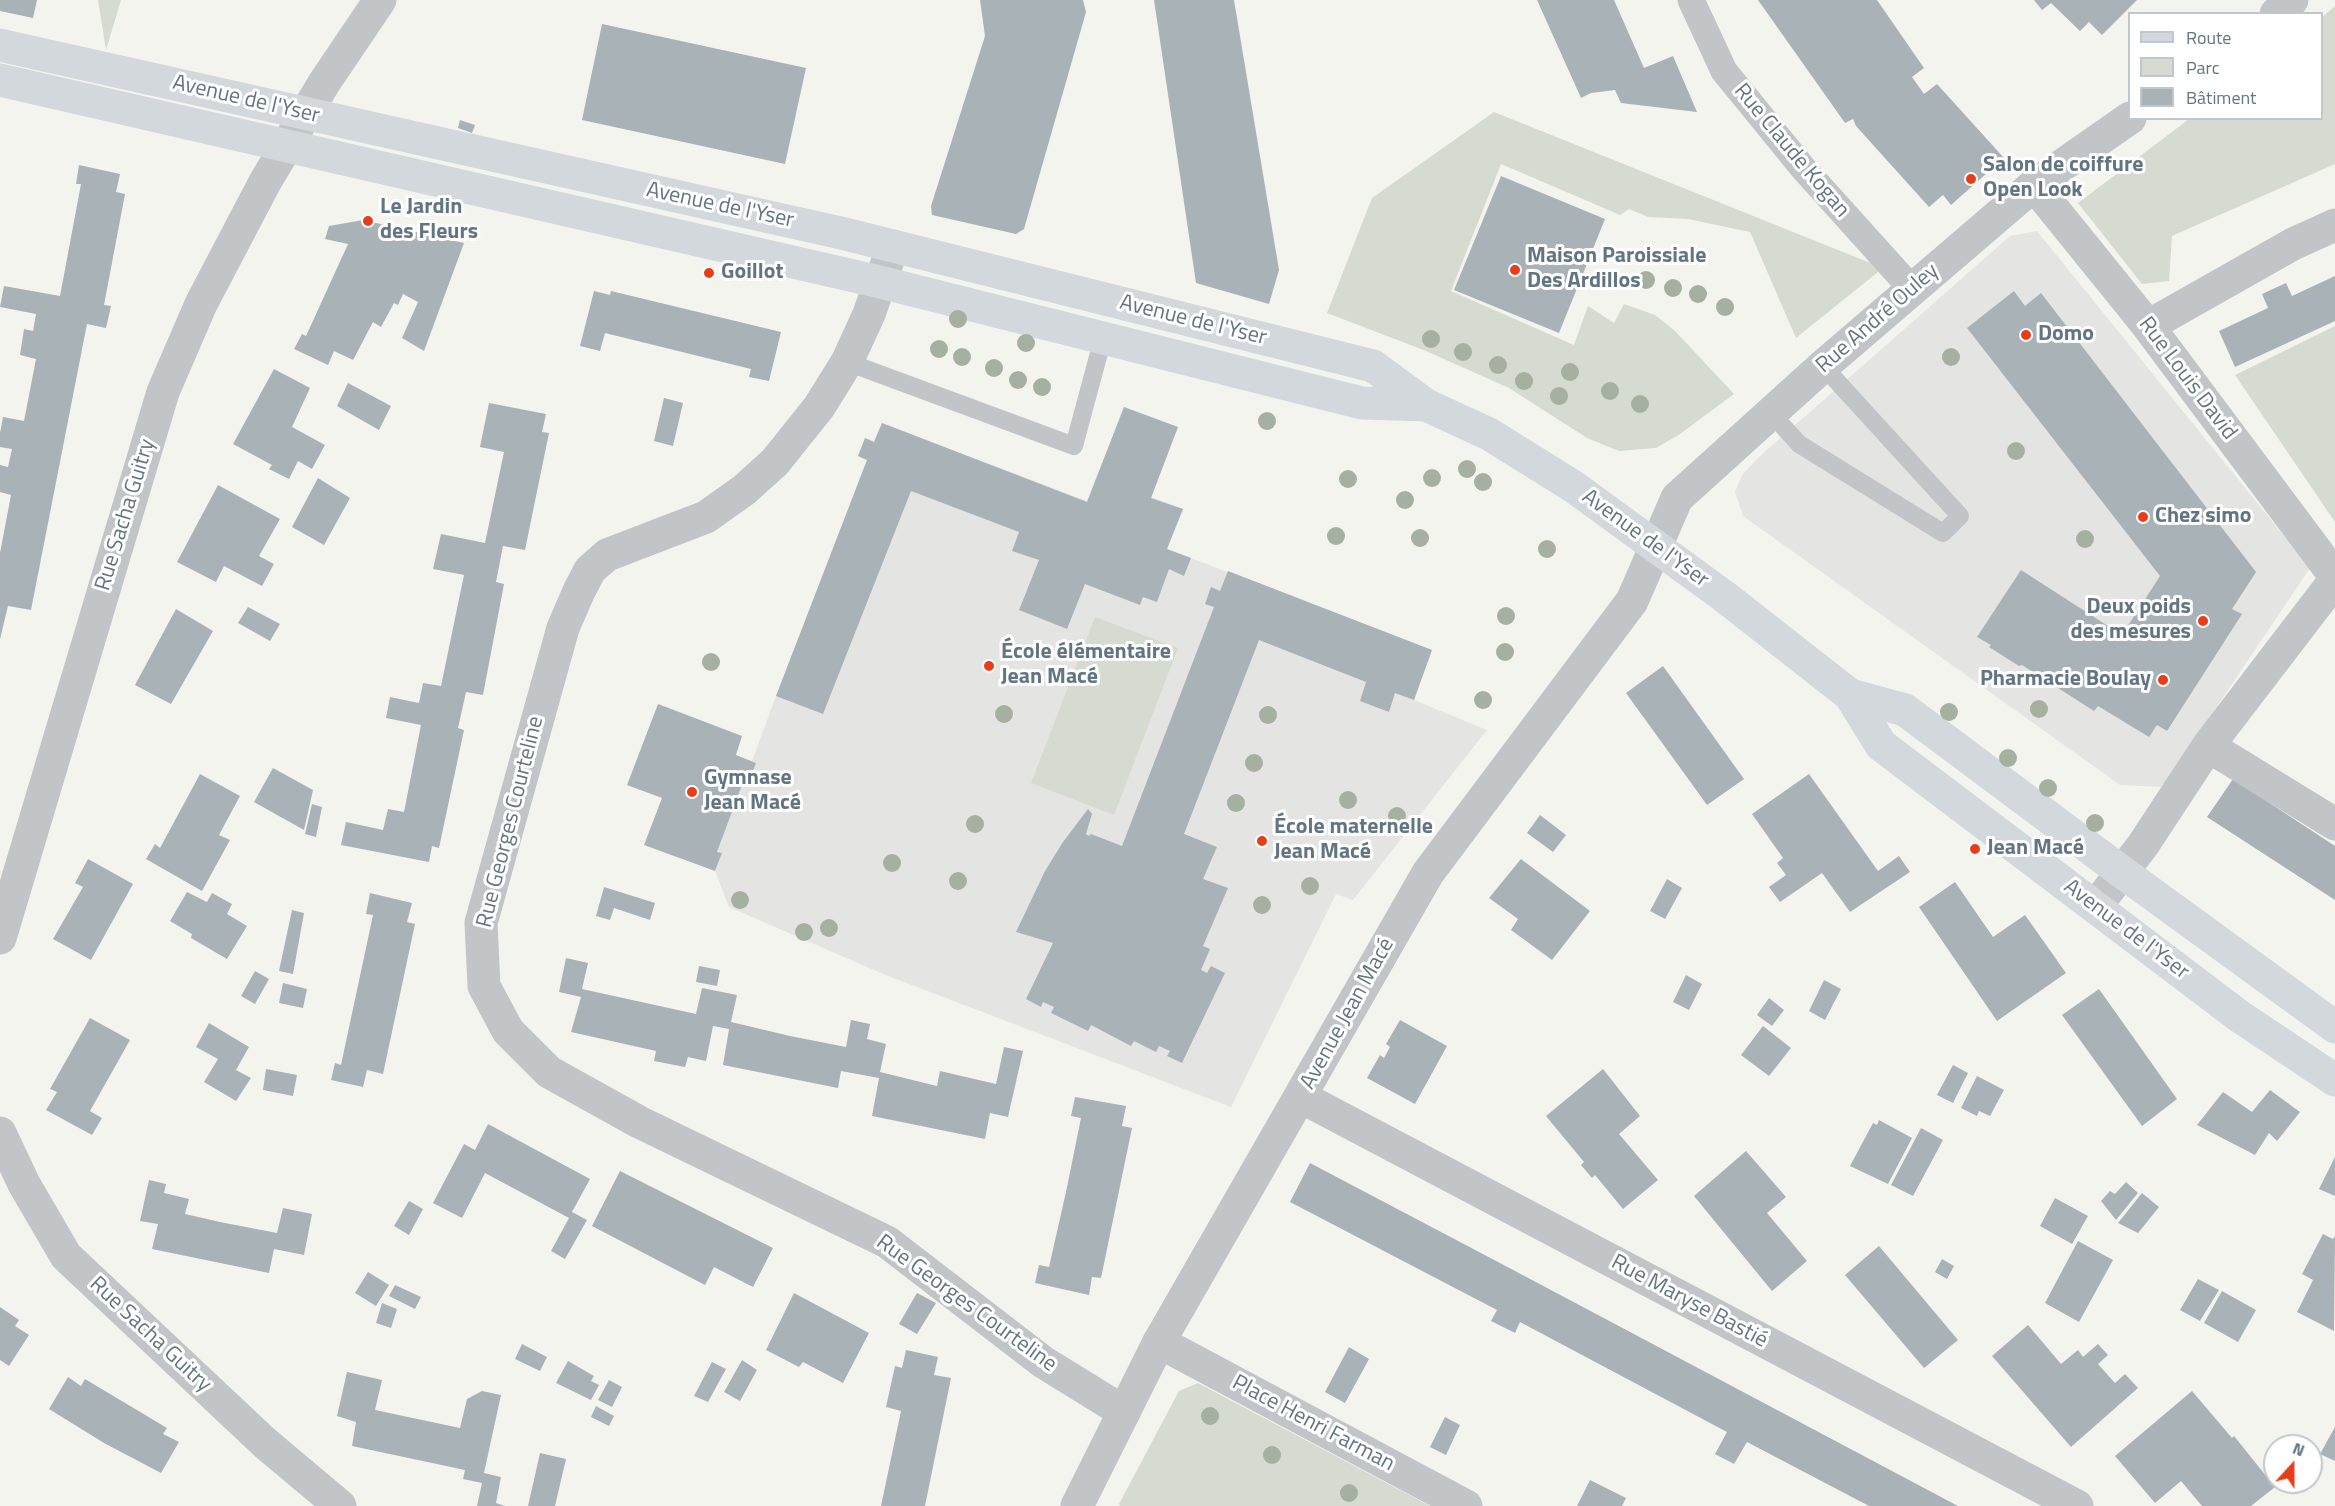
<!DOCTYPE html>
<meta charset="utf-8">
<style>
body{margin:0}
#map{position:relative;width:2335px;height:1506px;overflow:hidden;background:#f4f4ef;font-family:"Titillium Web",sans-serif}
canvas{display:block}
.legend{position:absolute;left:2128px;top:12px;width:195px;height:108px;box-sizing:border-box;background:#fff;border:2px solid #c0c8cd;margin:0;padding:8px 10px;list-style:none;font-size:18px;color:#627582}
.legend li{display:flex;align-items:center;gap:12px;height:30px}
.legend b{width:30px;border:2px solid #c0c8cd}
.north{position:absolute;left:2263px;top:1434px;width:60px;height:60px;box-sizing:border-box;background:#fff;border:2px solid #c0c8cd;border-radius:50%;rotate:21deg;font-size:16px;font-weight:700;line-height:24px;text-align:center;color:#627582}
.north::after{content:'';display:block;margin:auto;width:21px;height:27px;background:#e93d1a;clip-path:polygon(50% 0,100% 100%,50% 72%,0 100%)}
</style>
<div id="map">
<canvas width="2335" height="1506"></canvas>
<ul class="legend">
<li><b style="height:8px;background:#d3d8dc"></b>Route</li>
<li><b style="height:16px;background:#d5dbd0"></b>Parc</li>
<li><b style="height:16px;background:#a9b2b6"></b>Bâtiment</li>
</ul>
<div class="north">N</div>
</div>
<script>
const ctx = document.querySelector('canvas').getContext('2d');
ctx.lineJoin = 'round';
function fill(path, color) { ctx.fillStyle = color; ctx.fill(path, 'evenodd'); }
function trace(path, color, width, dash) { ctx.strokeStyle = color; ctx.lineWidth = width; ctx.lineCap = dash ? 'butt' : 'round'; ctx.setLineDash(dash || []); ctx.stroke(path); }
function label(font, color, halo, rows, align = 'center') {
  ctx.font = font + ' "Titillium Web",sans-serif'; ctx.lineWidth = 6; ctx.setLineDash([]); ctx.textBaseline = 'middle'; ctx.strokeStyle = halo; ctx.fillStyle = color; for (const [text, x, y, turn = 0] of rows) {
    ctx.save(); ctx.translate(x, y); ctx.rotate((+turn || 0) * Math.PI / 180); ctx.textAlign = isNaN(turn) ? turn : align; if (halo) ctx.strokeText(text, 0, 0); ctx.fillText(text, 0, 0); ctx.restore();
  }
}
fill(new Path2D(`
 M 2037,231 L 2310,568 L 2163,787 L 2120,785 L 1743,516 L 1735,492 L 1742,475 L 1760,456 L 2010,236 Z
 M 1124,407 L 1178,427 L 1151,497 L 1183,509 L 1167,549 L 1432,650 L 1414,700 L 1487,730 L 1353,900 L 1336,894 L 1231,1107 L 883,974 L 729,907 L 715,871 L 722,853 L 717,852 L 745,777 L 750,779 L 756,763 L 752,761 L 776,696 L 867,460 L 858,456 L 865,438 L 874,441 L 882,423 L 1087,501 Z`), '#e4e5e3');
fill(new Path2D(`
 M 98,0 L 121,0 L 106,50 Z
 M 2335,6 L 2335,164 L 2172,236 L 2169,281 L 2142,284 L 2078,203 L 2189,119 L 2322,118 L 2322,17 Z
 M 1494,112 L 1883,268 L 1796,338 L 1750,232 L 1688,219 L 1648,217 L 1629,209 L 1620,215 L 1501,164 L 1451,291 L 1574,345 L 1588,306 L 1614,323 L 1624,304 L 1655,315 L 1675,331 L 1734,394 L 1680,434 L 1656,448 L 1619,451 L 1587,438 L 1509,388 L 1426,351 L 1327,313 L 1372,198 Z
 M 2335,326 L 2335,522 L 2235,375 Z
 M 1095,617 L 1178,648 L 1114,815 L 1031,783 Z
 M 1198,1383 L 1430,1506 L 1120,1506 L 1119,1504 L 1179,1391 Z`), '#d5dbd0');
fill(new Path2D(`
 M 0,0 L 37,0 L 33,18 L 0,11 Z
 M 980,0 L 1083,0 L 1086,12 L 1024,229 L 1016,234 L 932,215 L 931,206 L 985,36 Z
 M 1154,0 L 1234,0 L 1279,270 L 1269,304 L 1196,283 Z
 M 1537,0 L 1614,0 L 1644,68 L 1673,56 L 1697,112 L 1621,103 L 1615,90 L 1591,93 L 1581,98 Z
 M 1758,0 L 1877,0 L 1924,68 L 1912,77 L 1924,94 L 1937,84 L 2004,158 L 1951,205 L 1943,195 L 1929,207 L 1856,126 L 1853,119 L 1845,123 Z
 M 2034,0 L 2137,0 L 2102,35 L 2089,22 L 2080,31 L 2051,3 L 2042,10 Z
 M 602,24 L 806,68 L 785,164 L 582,120 Z
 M 460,120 L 475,125 L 472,133 L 458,128 Z
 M 79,165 L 120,174 L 116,192 L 125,194 L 104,305 L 111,306 L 106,328 L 87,324 L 31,610 L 8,606 L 0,639 L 0,553 L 11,495 L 0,492 L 0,465 L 8,467 L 12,449 L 0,447 L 0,433 L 3,417 L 24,421 L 36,359 L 20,355 L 24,329 L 33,331 L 36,314 L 0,307 L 4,286 L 60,296 L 81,184 L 76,184 Z
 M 1501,176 L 1605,219 L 1559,333 L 1454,290 Z
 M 363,220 L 464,243 L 424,351 L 402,338 L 418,302 L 403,294 L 398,305 L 394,303 L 381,327 L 373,322 L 353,360 L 334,351 L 328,365 L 294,349 L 302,334 L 306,336 L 348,244 L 325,239 L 329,226 Z
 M 2335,276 L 2335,321 L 2235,367 L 2219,331 L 2268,308 L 2262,294 L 2286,283 L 2292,296 Z
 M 594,291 L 610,295 L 611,291 L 781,332 L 769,381 L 749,377 L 751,369 L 605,333 L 600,351 L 580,346 Z
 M 2014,291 L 2025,306 L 2041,293 L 2256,572 L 2232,609 L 2242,614 L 2167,731 L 2157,725 L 2149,737 L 2098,706 L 2094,711 L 2022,665 L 2019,666 L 1989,647 L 1991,645 L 1977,637 L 2021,570 L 2122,635 L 2160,576 L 1967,328 Z
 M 274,369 L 310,388 L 292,427 L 325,445 L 312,469 L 298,461 L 289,479 L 269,469 L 272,465 L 233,444 Z
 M 348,383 L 391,406 L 379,430 L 337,406 Z
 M 664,398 L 683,403 L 673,446 L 654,441 Z
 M 489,403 L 546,414 L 542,432 L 549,433 L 525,550 L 503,546 L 496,582 L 504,584 L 483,695 L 466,692 L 458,728 L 464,730 L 439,848 L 432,846 L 429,862 L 341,845 L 346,822 L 383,830 L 388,809 L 404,812 L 421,725 L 386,718 L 390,697 L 419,703 L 423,683 L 441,686 L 464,575 L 433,569 L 441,534 L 485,543 L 504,452 L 480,447 Z
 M 1124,407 L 1178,427 L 1151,498 L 1183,509 L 1167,549 L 1191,558 L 1184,576 L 1169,569 L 1157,602 L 1143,597 L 1140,605 L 1085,584 L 1067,629 L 1019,610 L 1039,560 L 1012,551 L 1019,532 L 911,491 L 823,714 L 776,696 L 867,460 L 858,456 L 865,438 L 874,442 L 882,423 L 1087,502 Z
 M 318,478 L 350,498 L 324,545 L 292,527 Z
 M 218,485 L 280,519 L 259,556 L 274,564 L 262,586 L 224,566 L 216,582 L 177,562 Z
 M 1228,571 L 1432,650 L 1414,700 L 1395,693 L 1389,712 L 1360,701 L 1366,682 L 1259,640 L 1184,834 L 1217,847 L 1203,879 L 1228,888 L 1203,946 L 1210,949 L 1201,970 L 1207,973 L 1211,966 L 1225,973 L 1182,1063 L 1167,1056 L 1170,1051 L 1159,1046 L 1156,1052 L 1134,1041 L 1131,1046 L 1091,1025 L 1088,1031 L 1051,1013 L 1054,1007 L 1043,1002 L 1041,1007 L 1026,999 L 1053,943 L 1016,932 L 1045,871 L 1063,842 L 1088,809 L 1092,814 L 1086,834 L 1089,836 L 1091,834 L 1122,846 L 1214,607 L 1205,604 L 1211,587 L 1220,591 Z
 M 248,607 L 280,624 L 270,641 L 238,623 Z
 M 176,609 L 213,631 L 171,704 L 135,685 Z
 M 1663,666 L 1744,779 L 1707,805 L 1626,693 Z
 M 658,704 L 742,736 L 736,755 L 756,763 L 750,779 L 745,777 L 717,852 L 722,853 L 715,871 L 644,845 L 662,798 L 627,785 Z
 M 273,768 L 313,790 L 304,830 L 254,802 Z
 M 200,774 L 240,796 L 219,835 L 230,840 L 202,891 L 146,859 L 155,844 L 160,848 Z
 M 1809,774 L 1878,871 L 1899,856 L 1910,872 L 1850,912 L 1822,873 L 1780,902 L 1769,887 L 1786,875 L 1777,863 L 1783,858 L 1752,814 Z
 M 2233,779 L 2335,846 L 2335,900 L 2207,817 Z
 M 312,804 L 322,807 L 316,837 L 305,834 Z
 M 1540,815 L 1566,835 L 1553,852 L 1527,833 Z
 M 88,859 L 133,884 L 91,960 L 53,939 L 83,887 L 75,883 Z
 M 1521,859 L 1590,911 L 1552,960 L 1511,930 L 1518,919 L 1489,898 Z
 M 1667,879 L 1682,888 L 1665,919 L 1650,911 Z
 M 1955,882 L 1993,937 L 2025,915 L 2066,973 L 1997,1021 L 1919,907 Z
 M 604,887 L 655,903 L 650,920 L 614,908 L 610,920 L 596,916 Z
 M 187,892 L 207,902 L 212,893 L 232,904 L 227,914 L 247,926 L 227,959 L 191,938 L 192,934 L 170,921 Z
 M 370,893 L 412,903 L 407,922 L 415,924 L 383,1074 L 367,1070 L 363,1087 L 331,1080 L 335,1063 L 341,1065 L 373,915 L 366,914 Z
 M 292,910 L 304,913 L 293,974 L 279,971 Z
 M 566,958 L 588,963 L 582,989 L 696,1014 L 702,988 L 737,995 L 731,1022 L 790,1036 L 846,1047 L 851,1020 L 870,1024 L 867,1039 L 886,1044 L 880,1072 L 937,1086 L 940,1071 L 996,1084 L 1004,1047 L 1023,1051 L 1008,1117 L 990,1113 L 985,1139 L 872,1116 L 879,1078 L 841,1071 L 838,1088 L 723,1065 L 729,1029 L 713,1026 L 706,1061 L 688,1057 L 685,1067 L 654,1061 L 656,1051 L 571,1032 L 581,997 L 559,992 Z
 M 699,966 L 720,970 L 717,986 L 696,982 Z
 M 255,971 L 269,979 L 255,1004 L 241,996 Z
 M 1686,975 L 1702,984 L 1689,1010 L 1673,1002 Z
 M 1824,980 L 1841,989 L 1825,1020 L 1809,1011 Z
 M 283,983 L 307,989 L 303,1008 L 279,1003 Z
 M 2099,989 L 2177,1099 L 2142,1126 L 2062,1015 Z
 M 1769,998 L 1784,1010 L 1772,1026 L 1757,1015 Z
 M 90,1018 L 130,1040 L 90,1111 L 102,1118 L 92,1135 L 46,1110 L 57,1092 L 50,1089 Z
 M 1400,1020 L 1447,1046 L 1415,1104 L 1367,1078 L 1380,1055 L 1384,1058 L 1390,1047 L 1386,1044 Z
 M 209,1023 L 249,1047 L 236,1070 L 251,1078 L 236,1101 L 204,1082 L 218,1059 L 196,1047 Z
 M 1763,1026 L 1791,1048 L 1769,1076 L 1741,1055 Z
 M 1953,1065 L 1968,1073 L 1953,1103 L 1937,1095 Z
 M 266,1069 L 297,1075 L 293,1096 L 263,1090 Z
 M 1603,1069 L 1640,1116 L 1619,1134 L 1658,1180 L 1623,1209 L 1595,1175 L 1592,1178 L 1581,1165 L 1584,1162 L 1546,1116 Z
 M 1977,1076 L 2004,1090 L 1990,1116 L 1979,1111 L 1977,1116 L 1961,1108 Z
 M 2270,1090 L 2300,1112 L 2277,1141 L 2269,1133 L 2255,1155 L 2197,1125 L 2223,1092 L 2252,1112 Z
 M 1075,1097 L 1126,1106 L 1122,1126 L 1132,1128 L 1101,1278 L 1092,1277 L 1089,1295 L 1035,1283 L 1039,1265 L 1049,1267 L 1066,1192 L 1081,1118 L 1071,1116 Z
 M 1879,1120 L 1912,1138 L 1888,1184 L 1850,1166 L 1873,1123 L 1877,1125 Z
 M 488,1124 L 590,1179 L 572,1212 L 587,1220 L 565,1259 L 551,1251 L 569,1218 L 485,1173 L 462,1218 L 433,1203 L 464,1144 L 475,1150 Z
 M 1921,1128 L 1943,1140 L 1913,1196 L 1891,1185 Z
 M 1746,1151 L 1786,1197 L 1767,1213 L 1807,1261 L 1772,1291 L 1694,1196 Z
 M 2335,1157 L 2335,1196 L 2319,1189 Z
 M 1310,1163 L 1517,1272 L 1958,1506 L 1869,1506 L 1747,1442 L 1734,1464 L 1715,1454 L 1727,1432 L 1520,1322 L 1515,1333 L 1491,1321 L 1497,1310 L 1290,1202 Z
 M 620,1171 L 773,1248 L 753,1287 L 714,1267 L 705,1285 L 592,1226 Z
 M 149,1180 L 166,1184 L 164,1193 L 189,1199 L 185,1214 L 220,1222 L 277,1233 L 283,1208 L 312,1214 L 304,1255 L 274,1249 L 269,1273 L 152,1249 L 158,1224 L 140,1221 Z
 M 2126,1182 L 2138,1193 L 2116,1220 L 2101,1201 L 2110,1191 L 2115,1194 Z
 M 2142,1193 L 2159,1207 L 2138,1233 L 2118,1223 Z
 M 2055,1198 L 2088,1216 L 2072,1244 L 2040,1226 Z
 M 409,1201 L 423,1209 L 409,1235 L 394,1226 Z
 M 2323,1234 L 2333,1239 L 2335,1236 L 2334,1331 L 2297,1312 L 2313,1280 L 2302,1274 Z
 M 2078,1241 L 2113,1260 L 2079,1322 L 2045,1303 Z
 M 1879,1246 L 1958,1340 L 1924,1368 L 1845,1275 Z
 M 1942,1259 L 1954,1266 L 1947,1279 L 1935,1272 Z
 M 368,1272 L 389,1285 L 376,1306 L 355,1293 Z
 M 2198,1279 L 2219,1290 L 2200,1321 L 2180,1310 Z
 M 395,1285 L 421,1297 L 415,1309 L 389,1296 Z
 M 2222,1291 L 2256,1310 L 2238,1342 L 2204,1323 Z
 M 794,1293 L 869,1333 L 843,1383 L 803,1362 L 799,1367 L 766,1350 Z
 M 917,1293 L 936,1303 L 917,1334 L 899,1324 Z
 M 382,1303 L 397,1309 L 391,1328 L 376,1323 Z
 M 0,1307 L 19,1320 L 15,1326 L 29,1335 L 9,1366 L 0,1360 Z
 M 2028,1325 L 2061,1364 L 2078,1350 L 2083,1357 L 2098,1344 L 2108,1355 L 2098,1364 L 2115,1383 L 2125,1374 L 2138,1388 L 2071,1447 L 1992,1356 Z
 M 522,1344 L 547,1357 L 540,1371 L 515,1359 Z
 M 1349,1347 L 1369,1359 L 1345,1403 L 1325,1392 Z
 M 906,1350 L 938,1357 L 934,1375 L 951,1378 L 925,1506 L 881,1506 L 901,1411 L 886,1407 L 895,1366 L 902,1368 Z
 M 742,1360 L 757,1370 L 740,1401 L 724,1392 Z
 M 568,1361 L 594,1376 L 591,1381 L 599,1385 L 591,1400 L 556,1383 Z
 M 712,1362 L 726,1369 L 708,1402 L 694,1396 Z
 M 347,1372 L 382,1380 L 375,1410 L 460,1428 L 467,1399 L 482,1391 L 501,1395 L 484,1473 L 501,1477 L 496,1503 L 505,1506 L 477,1506 L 482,1483 L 463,1479 L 465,1470 L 352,1446 L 356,1422 L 337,1416 Z
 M 68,1377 L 81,1386 L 85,1379 L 167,1428 L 163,1434 L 179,1442 L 161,1473 L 104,1443 L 49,1409 Z
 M 609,1380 L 622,1387 L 612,1407 L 598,1400 Z
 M 2192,1391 L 2232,1438 L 2234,1436 L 2275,1487 L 2251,1506 L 2202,1506 L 2181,1481 L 2155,1503 L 2115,1456 Z
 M 596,1406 L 614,1416 L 609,1426 L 591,1417 Z
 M 1445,1417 L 1460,1425 L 1446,1455 L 1430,1447 Z
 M 2335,1427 L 2335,1461 L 2320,1454 Z
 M 540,1453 L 566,1459 L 555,1506 L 528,1506 Z
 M 1590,1480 L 1626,1498 L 1622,1506 L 1577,1506 Z`), '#a9b2b6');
trace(new Path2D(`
 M 847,362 L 1074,446 L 1103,338
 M 1771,413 L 1799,444 L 1943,533 L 1960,516 L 1823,366`), '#c1c5c8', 18);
trace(new Path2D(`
 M 1691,0 L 1724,71 L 1803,168 L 1912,289`), '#c1c5c8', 27);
trace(new Path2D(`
 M 2034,185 L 2148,326 L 2335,576
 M 893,246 L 869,314 L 847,362 L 819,407 L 775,462 L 744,490 L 706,517 L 607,555 L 590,570 L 579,591 L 563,628 L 481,923 L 484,986 L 508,1031 L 549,1072 L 639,1122 L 887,1242 L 1043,1362 L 1124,1412
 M 2148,326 L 2293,244 L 2335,225
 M 2208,746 L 2335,824
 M 2096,906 L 2143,845 L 2208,746 L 2335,580
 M 0,938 L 163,392 L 201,304 L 265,182 L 324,83 L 380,0
 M 1301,1097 L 2077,1506
 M 0,1133 L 24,1184 L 66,1256 L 265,1443 L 340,1506
 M 1159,1342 L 1466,1506`), '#c1c5c8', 33);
trace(new Path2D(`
 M 2276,14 L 2292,0
 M 1077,1506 L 1159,1342 L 1428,873 L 1632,601 L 1677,498 L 1823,366 L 2034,185 L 2130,118`), '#c1c5c8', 33);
trace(new Path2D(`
 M 0,45 L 841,233 L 1373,366 L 1426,405 L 1489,434 L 1574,487 L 1725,597 L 1850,695 L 1881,745 L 2239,1016 L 2335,1080
 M 0,80 L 880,282 L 1362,403 L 1426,405
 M 1850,695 L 1905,710 L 2122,872 L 2335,1027`), '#d3d8dc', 33);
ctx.fillStyle = '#a6b0a1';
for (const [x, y] of [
 [1646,280],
 [1673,288],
 [1698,294],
 [1725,307],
 [958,319],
 [1431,339],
 [1026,343],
 [939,349],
 [1463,352],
 [962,357],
 [1951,357],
 [1498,365],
 [994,368],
 [1570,372],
 [1018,380],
 [1524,381],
 [1042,387],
 [1610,391],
 [1559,396],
 [1640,404],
 [1267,421],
 [2016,451],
 [1467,469],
 [1432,478],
 [1348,479],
 [1483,482],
 [1405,500],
 [1336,536],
 [1420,538],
 [2085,539],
 [1547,549],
 [1506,616],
 [1505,652],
 [711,662],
 [1483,700],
 [2039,709],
 [1949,712],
 [1004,714],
 [1268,715],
 [2008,758],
 [1254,763],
 [2048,788],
 [1348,800],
 [1236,803],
 [1397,816],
 [2095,823],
 [975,824],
 [892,863],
 [958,881],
 [1310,886],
 [740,900],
 [1262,905],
 [829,928],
 [804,932],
 [1210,1416],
 [1272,1455],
 [1349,1493]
]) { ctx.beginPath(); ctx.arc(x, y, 9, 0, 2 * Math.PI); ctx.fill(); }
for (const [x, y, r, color] of [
 [1971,179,6,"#e93d1a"],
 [368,221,6,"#e93d1a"],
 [1515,270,6,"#e93d1a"],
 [709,273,6,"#e93d1a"],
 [2026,335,6,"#e93d1a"],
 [2143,517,6,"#e93d1a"],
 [2203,621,6,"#e93d1a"],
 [989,666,6,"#e93d1a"],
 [2163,680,6,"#e93d1a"],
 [692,792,6,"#e93d1a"],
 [1262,841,6,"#e93d1a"],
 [1975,849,6,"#e93d1a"]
]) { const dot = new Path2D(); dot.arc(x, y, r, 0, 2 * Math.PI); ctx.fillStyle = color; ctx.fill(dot); trace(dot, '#fff', 2); }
label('22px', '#627582', '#fff', [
 ["Avenue de l'Yser",246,100,13],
 ["Rue Claude Kogan",1791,151,50],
 ["Avenue de l'Yser",720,206,12],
 ["Rue André Ouley",1878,319,-41],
 ["Avenue de l'Yser",1193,321,14],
 ["Rue Louis David",2187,379,53],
 ["Rue Sacha Guitry",126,515,-73],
 ["Avenue de l'Yser",1645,539,36],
 ["Rue Georges Courteline",511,822,-76],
 ["Avenue de l'Yser",2126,930,37],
 ["Avenue Jean Macé",1348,1014,-61],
 ["Rue Maryse Bastié",1689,1302,28],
 ["Rue Georges Courteline",966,1304,36],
 ["Rue Sacha Guitry",150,1335,43],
 ["Place Henri Farman",1313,1424,28]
]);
label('bold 22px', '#627582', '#fff', [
 ["Salon de coiffure",1983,166],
 ["Open Look",1983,191],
 ["Le Jardin",380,208],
 ["des Fleurs",380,233],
 ["Maison Paroissiale",1527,257],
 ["Des Ardillos",1527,282],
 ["Goillot",721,273],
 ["Domo",2038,335],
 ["Chez simo",2155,517],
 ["Deux poids",2191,608,"right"],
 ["des mesures",2191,633,"right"],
 ["École élémentaire",1001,653],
 ["Jean Macé",1001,678],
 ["Pharmacie Boulay",2151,680,"right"],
 ["Gymnase",704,779],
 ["Jean Macé",704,804],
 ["École maternelle",1274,828],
 ["Jean Macé",1274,853],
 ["Jean Macé",1987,849]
], 'left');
</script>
